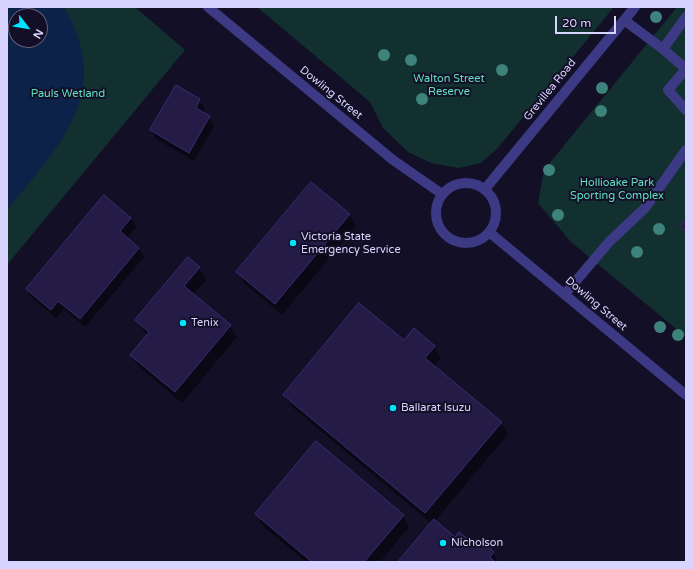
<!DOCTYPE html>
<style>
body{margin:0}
#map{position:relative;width:693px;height:569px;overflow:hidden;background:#130f26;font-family:"Varela Round",sans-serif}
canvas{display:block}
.frame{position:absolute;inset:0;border:8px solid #d9d4ff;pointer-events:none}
.north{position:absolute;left:8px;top:8px;width:40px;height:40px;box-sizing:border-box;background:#130f26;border:1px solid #625e7d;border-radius:50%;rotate:121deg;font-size:11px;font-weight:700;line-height:16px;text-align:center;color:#d9d4ff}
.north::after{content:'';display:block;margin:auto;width:14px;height:18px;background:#00e5ff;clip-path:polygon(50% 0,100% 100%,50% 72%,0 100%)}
.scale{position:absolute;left:555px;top:16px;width:61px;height:18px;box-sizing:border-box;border:2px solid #d9d4ff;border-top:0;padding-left:5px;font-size:12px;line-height:14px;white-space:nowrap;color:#d9d4ff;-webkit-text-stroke:3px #130f26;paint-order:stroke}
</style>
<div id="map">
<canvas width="693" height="569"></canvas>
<div class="frame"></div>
<div class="north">N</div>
<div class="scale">20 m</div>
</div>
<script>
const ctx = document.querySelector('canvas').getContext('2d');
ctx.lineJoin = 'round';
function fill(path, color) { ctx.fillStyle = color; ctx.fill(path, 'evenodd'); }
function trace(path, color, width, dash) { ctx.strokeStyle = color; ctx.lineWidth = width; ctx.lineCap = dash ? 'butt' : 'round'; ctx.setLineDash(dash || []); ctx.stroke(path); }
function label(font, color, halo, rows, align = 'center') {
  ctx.font = font + ' "Varela Round",sans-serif'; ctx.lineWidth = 4; ctx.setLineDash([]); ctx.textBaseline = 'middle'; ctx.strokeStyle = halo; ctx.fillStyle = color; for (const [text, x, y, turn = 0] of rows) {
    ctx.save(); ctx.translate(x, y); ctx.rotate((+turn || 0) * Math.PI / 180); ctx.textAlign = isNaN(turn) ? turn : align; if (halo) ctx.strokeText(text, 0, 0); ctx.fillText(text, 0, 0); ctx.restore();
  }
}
fill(new Path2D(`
 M 7,7 L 135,7 L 185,50 L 7,265 ZM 16,16 L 40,16 L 40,40 L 16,40 Z
 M 257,7 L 614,7 L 497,149 L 481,163 L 459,168 L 431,163 L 408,152 L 383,128 L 370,102 Z
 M 677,7 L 686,7 L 686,337 L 571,242 L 538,203 L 544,170 Z`), '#12302f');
fill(new Path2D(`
 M 7,7 L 64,7 C 114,93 60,145 7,210 ZM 16,16 L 40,16 L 40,40 L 16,40 Z`), '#0c2248');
fill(new Path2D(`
 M 199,100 L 205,109 L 203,113 L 209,117 L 214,126 L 194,161 L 156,139 L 151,130 Z
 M 105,197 L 131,218 L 136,227 L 127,238 L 139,248 L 144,257 L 85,327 L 64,309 L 56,318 L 32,298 L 27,289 Z
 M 349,214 L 356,226 L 282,315 L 244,283 L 237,272 Z
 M 199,268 L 206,280 L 193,295 L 230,326 L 237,337 L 182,403 L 138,366 L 131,355 L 147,335 L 136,320 Z
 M 404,341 L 434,346 L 441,358 L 434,366 L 501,423 L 508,434 L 435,521 L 455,538 L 493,553 L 499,562 L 400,562 L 432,524 L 291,406 L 284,395 Z
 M 257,515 L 403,515 L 409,527 L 380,562 L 306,562 L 263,526 Z`), '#0007');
const building = new Path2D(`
 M 176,85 L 200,99 L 196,108 L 210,116 L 189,153 L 150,130 Z
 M 311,182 L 350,214 L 275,304 L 236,272 Z
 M 104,195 L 131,218 L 120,231 L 139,248 L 80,319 L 58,301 L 51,310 L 26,289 Z
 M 686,220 L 686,232 L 680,227 Z
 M 188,257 L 200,267 L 184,286 L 231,325 L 175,392 L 130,355 L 149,332 L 135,320 Z
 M 359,303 L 404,340 L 414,328 L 435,346 L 425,358 L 502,422 L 425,513 L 283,395 Z
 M 316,441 L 404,515 L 364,562 L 312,562 L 255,514 Z
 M 434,519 L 455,537 L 459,532 L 475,545 L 480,540 L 494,552 L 490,557 L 495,562 L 398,562 Z`);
fill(building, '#241b47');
trace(building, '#3b2d73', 1);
trace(new Path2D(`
 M 208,7 L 393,160 L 442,194
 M 686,17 L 663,49 L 686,69 L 668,90 L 686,110
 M 624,20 L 663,49
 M436 213a30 30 0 1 1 60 0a30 30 0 1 1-60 0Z
 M 485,189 L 635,7
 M 489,232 L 686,395
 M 565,294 L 609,242 L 645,208 L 686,150`), '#3d3a85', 10);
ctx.fillStyle = '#3d827b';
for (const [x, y] of [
 [656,17],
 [384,55],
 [411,60],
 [502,70],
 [602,88],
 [422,99],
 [601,111],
 [549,170],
 [558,215],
 [659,229],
 [637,252],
 [660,327],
 [678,335]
]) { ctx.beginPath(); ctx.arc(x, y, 6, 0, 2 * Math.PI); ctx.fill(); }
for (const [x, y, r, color] of [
 [293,243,4,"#00e5ff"],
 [183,323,4,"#00e5ff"],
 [393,408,4,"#00e5ff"],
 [443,543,4,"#00e5ff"]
]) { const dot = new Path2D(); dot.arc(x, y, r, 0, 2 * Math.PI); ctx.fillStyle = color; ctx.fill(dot); trace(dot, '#130f26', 1.5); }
label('11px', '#5fe0c0', '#130f26', [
 ["Walton Street",449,79],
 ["Reserve",449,92],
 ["Pauls Wetland",68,94],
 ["Hollioake Park",617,183],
 ["Sporting Complex",617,196]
]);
label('11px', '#d9d4ff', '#130f26', [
 ["Grevillea Road",550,90,-51],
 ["Dowling Street",331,93,39],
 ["Dowling Street",596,304,40]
]);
label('11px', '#d9d4ff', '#130f26', [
 ["Victoria State",301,237],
 ["Emergency Service",301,250],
 ["Tenix",191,323],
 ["Ballarat Isuzu",401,408],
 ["Nicholson",451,543]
], 'left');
</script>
